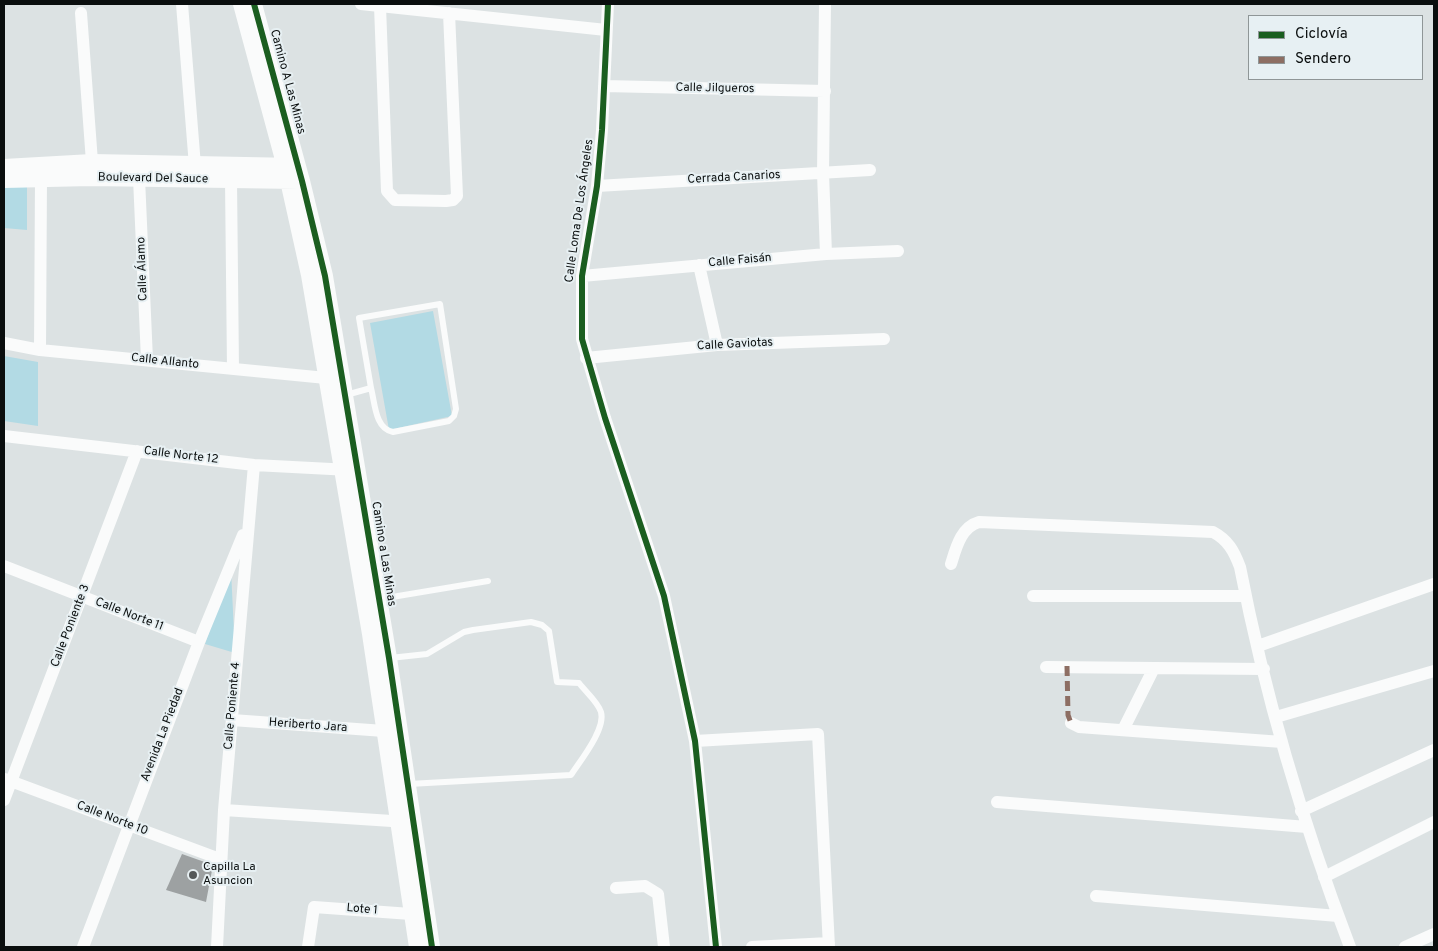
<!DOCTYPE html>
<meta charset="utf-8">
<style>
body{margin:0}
#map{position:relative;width:1438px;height:951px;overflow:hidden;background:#dce2e3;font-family:Overpass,sans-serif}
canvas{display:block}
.frame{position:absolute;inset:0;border:5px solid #0a0e0e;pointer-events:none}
.legend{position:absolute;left:1248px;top:15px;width:175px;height:65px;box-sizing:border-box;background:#e7f0f3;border:1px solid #8f9697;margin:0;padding:6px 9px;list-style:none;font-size:15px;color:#0a0e0e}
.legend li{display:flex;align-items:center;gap:10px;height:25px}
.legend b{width:25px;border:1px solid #8f9697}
</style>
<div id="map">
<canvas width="1438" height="951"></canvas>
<div class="frame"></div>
<ul class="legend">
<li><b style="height:6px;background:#1b5e20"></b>Ciclovía</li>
<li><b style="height:6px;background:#8d6e63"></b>Sendero</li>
</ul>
</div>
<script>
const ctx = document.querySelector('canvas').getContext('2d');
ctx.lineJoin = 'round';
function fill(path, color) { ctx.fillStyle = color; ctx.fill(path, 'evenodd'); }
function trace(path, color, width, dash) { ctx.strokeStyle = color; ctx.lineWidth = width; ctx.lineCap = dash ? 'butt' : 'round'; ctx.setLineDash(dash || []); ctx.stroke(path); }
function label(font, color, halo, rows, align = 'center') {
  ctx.font = font + ' Overpass,sans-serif'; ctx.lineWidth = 4; ctx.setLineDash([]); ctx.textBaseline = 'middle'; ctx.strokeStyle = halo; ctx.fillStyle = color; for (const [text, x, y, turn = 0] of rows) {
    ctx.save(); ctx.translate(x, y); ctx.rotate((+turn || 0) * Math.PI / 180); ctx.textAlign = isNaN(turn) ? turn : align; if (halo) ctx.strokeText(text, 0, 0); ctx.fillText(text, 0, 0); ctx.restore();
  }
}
fill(new Path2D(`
 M 4,185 L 27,187 L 27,230 L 4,228 Z
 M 433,311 L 452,416 L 389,430 L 370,323 Z
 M 4,356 L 38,362 L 38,426 L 4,421 Z
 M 231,570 L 235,653 L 205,644 Z`), '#b2dae4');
fill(new Path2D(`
 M 182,854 L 213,865 L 206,902 L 166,890 Z`), '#9da1a2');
trace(new Path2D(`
 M 346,395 L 371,388 L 359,318 L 440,304 L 456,409 L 454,416 L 449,421 L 393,432 C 375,429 375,403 371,388
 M 380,599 L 488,581
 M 390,658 L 427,654 L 464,632 L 473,630 L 531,622 L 542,625 L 549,631 L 557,682 L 579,683 C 585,691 598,702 601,712 C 606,729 580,761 571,775 L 409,784`), '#fafbfb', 6);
trace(new Path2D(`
 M 182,4 L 195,166
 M 361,4 L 606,30
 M 608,4 L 602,130 L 597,186 L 582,276 L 582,339 L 605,418 L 664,596 L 695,741 L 716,947
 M 825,4 L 823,173 L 826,254
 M 380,6 L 387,191 L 395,200 L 446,201 L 453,200 L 457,196 L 449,13
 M 81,13 L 92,162
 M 604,86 L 825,91
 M 139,178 L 147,360
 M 231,181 L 233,369
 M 597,186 L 870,170
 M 699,265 L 717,345
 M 582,276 L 826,254 L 898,251
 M 4,343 L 40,350 L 326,378
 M 40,350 L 41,179
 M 586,358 L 717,345 L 884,339
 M 4,436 L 254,465 L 350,470
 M 951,564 C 956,548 961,527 979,522 L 1213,532 C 1228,540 1234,551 1240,567 C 1265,696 1303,824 1350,947
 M 4,566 L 199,642
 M 1033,596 L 1246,596
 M 1258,646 L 1434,584
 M 1046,667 L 1264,669
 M 1276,717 L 1434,671
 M 232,720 L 384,731
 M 1071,723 L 1079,727 L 1282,742
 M 1123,730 L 1154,668
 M 695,741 L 818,734 L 829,947
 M 5,779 L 220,859
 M 4,800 L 137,451
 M 997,802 L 1307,827
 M 224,810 L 407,822
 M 1301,811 L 1434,750
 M 1324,877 L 1434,822
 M 616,888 L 645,886 L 658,894 L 664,947
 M 1096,896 L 1338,916
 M 83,947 L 199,642 L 243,535
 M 217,947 L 224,810 L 254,465
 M 308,947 L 314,907 L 411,914
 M 752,947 L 829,943
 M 1405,947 L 1434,934`), '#fafbfb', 12);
trace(new Path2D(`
 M 241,4 L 285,167 L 309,275 L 370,634 L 417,947
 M 254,4 L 302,181 L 325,276 L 389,658 L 432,947
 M 4,167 L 92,162 L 296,166
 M 4,180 L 91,178 L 299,181`), '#fafbfb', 16);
trace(new Path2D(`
 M 1067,666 L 1068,715 L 1071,723`), '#8d6e63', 5, [10, 5]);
trace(new Path2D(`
 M 254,4 L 302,181 L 325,276 L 389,658 L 432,947
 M 608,4 L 602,130 L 597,186 L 582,276 L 582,339 L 605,418 L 664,596 L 695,741 L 716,947`), '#1b5e20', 6);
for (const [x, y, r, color] of [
 [193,875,5,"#545859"]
]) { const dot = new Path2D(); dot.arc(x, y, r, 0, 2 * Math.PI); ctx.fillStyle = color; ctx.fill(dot); trace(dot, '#e7f0f3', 2); }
label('12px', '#0a0e0e', '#e7f0f3', [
 ["Camino A Las Minas",287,82,75],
 ["Calle Jilgueros",715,89,1],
 ["Cerrada Canarios",734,178,-3],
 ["Boulevard Del Sauce",153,179,1],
 ["Calle Loma De Los Ángeles",580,211,-82],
 ["Calle Faisán",740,261,-5],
 ["Calle Álamo",143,269,-92],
 ["Calle Gaviotas",735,345,-3],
 ["Calle Allanto",165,362,6],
 ["Calle Norte 12",181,456,7],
 ["Camino a Las Minas",383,554,81],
 ["Calle Norte 11",129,615,21],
 ["Calle Poniente 3",71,626,-69],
 ["Calle Poniente 4",233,706,-85],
 ["Heriberto Jara",308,726,4],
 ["Avenida La Piedad",163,735,-69],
 ["Calle Norte 10",112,819,21],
 ["Lote 1",362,910,5]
]);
label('12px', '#0a0e0e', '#e7f0f3', [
 ["Capilla La",203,868],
 ["Asuncion",203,882]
], 'left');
</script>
